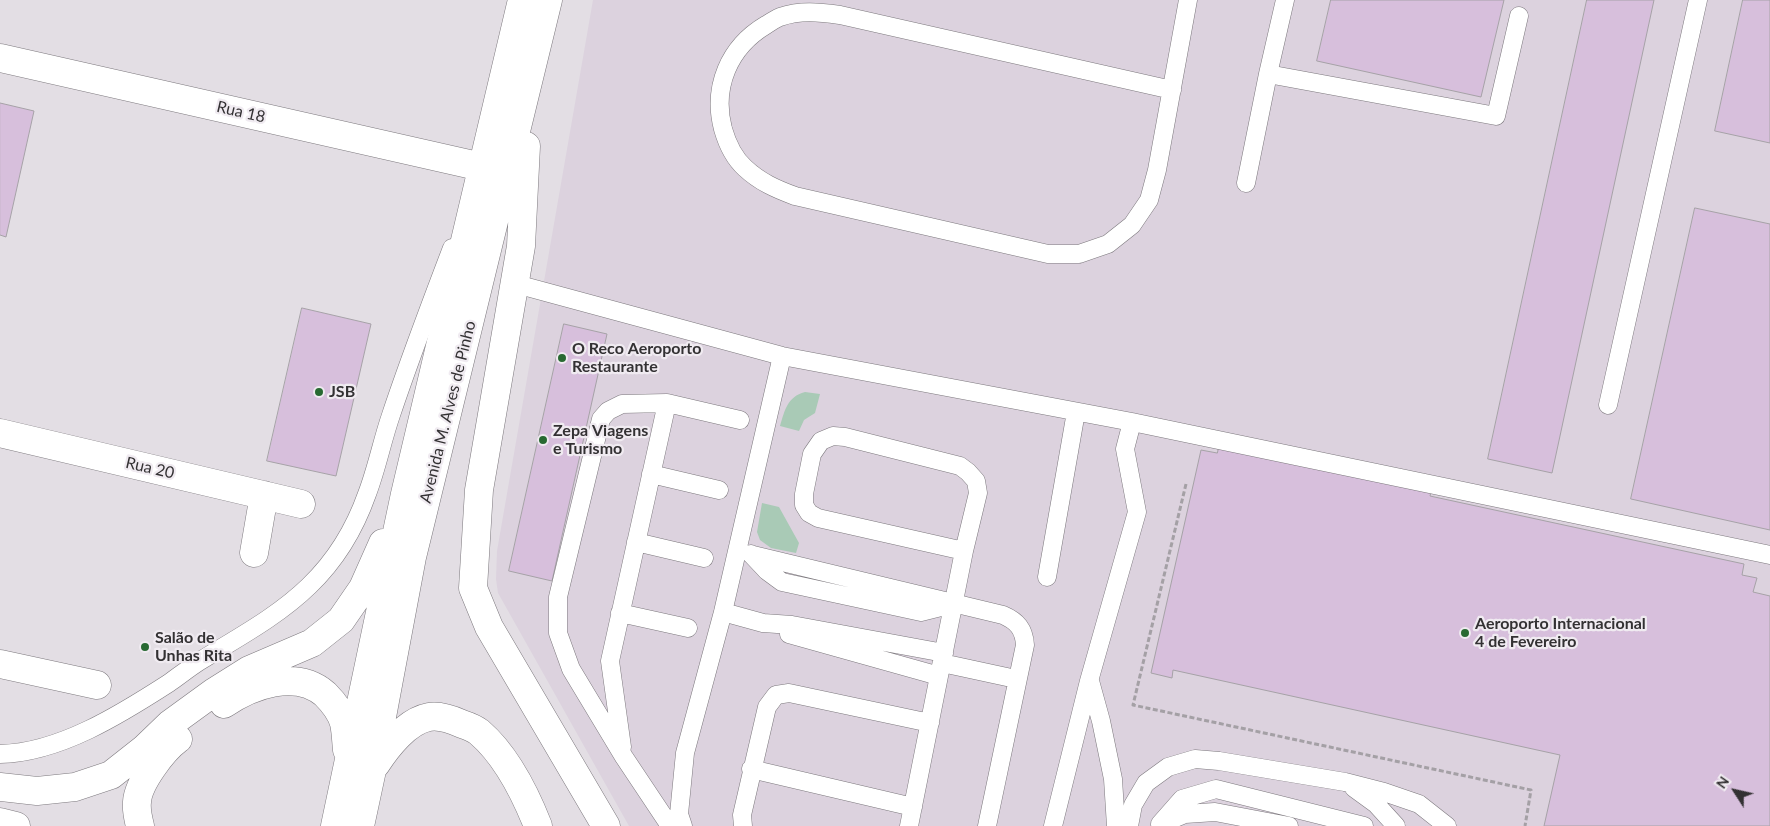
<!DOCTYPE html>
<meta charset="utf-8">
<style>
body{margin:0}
#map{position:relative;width:1770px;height:826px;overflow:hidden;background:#e3dee4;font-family:Lato,sans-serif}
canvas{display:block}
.north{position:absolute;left:1710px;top:766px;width:50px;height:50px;-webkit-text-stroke:4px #f0ebf1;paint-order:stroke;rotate:305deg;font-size:14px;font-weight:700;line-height:20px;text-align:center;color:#333133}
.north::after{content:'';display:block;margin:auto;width:18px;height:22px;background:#333133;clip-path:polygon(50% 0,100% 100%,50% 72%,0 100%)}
</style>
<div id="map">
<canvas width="1770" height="826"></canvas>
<div class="north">N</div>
</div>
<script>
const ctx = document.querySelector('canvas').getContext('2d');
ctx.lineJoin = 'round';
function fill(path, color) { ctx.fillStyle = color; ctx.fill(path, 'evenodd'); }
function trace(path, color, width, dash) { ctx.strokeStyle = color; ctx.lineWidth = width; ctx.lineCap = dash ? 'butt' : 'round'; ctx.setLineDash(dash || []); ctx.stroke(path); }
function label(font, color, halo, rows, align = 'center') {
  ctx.font = font + ' Lato,sans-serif'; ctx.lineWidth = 4.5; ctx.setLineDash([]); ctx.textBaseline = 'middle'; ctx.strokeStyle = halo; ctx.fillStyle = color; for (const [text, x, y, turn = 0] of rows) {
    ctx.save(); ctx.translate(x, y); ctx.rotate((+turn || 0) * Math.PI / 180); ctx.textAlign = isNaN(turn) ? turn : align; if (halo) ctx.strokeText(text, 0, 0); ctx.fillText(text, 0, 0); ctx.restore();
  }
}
fill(new Path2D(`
 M 593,0 L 1770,0 L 1770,826 L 629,826 L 498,593 L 496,579 L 497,551 Z`), '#dcd2de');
fill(new Path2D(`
 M 805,392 L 820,394 L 815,413 L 804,420 L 799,431 L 780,426 C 785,410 787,397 805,392 Z
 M 762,503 L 779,507 L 799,543 L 796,553 L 771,548 L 760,540 L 757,532 Z`), '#a9cab6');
const building = new Path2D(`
 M 1331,0 L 1504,0 L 1481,97 L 1317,61 Z
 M 1587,0 L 1654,0 L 1552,473 L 1488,459 Z
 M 1743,0 L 1770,0 L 1770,143 L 1715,131 Z
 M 0,103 L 34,111 L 6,237 L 0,235 Z
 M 1695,208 L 1770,224 L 1770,530 L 1631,499 Z
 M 302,308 L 371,324 L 336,476 L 267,461 Z
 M 564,324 L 607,334 L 552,581 L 509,571 Z
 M 1220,442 L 1432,488 L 1430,496 L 1744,564 L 1742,575 L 1757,578 L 1753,592 L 1770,596 L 1770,826 L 1544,826 L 1560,755 L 1173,670 L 1172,678 L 1151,673 L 1201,450 L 1217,453 Z`);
fill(building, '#d7bfdc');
trace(building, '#a6a2a7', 1);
const service = new Path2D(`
 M 1285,0 L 1268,74 L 1496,116 L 1519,16
 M 1172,90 L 840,15 C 819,12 800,10 780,17 C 775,19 771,22 766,25 C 729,47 712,87 723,129 C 727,143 734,158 745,168 C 760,182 776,189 795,196 L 1048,254 L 1079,254 L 1108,244 L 1132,225 L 1149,200 L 1157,170 L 1188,0
 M 1246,183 L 1268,74
 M 516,284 L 782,356 L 1132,422 L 1770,555
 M 1608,405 L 1698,0
 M 651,474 L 719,490
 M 636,542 L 704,558
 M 751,554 L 767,571 L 782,582 L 921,612 L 953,604
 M 753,555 L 1003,615 C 1017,621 1024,629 1025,645 L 987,826
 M 1047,577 L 1076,412
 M 723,612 L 763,623 L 792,625 L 944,653
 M 620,613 L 688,628
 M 789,634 L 939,676
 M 942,663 L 1016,679
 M 1090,681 L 1101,721 L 1113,779 L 1116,826
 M 622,747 L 610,661 L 667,403
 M 0,754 C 59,753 121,714 169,683 C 179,676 189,668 200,661 C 237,638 277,617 309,586 C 335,561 355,528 367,494 C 377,468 382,441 391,415 C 410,358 431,303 452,248
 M 751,769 L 913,807
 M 1354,788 L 1376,804 L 1396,826
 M 1163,823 L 1185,814 L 1215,812 L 1289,826
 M 1160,824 L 1182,799 L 1216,789 L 1364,826
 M 670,826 L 624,757 L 571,669 L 558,633 L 558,597 L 601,419 L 608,411 L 622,404 L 667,403 L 740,420
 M 683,826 L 679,814 L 685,753 L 723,612 L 782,356
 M 743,826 L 742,815 L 767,707 L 776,695 L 789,693 L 930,723
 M 909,826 L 964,551 L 978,493 L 976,481 L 968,472 L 960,466 L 845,437 L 833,436 L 821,441 L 812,454 L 804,494 L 804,505 L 809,513 L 818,518 L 964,551
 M 1053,826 L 1089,681 L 1137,512 L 1125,449 L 1132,422
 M 1129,826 L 1133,805 L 1146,783 L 1168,767 L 1195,759 L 1219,761 L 1345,782 L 1384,792 L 1419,804 L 1447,826`);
const minor = new Path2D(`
 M 0,58 L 482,167
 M 0,433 L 301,504
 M 254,553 L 264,495
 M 0,664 L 97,685`);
const primary = new Path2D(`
 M 526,146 L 521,246 L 479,490 L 473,588 L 489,627 L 606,826
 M 224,704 C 252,685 296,669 325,694 C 333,702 341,712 344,723 C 346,732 346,741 347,750
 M 376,764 C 387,747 407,721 429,717 C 440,715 453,720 462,724 C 468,726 475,729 479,732 C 507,756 525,793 538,826
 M 0,787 L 37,791 L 75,787 L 111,775 L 144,749 L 170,724 L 214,692 L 249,670 L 312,643 L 341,620 L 363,588 L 383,543
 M 0,822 L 16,826
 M 140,826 C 138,818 136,810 137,802 C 138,783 163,750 178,739
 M 335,826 L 405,494 L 522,0
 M 360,826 L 372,770 L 412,557 L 548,0`);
trace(service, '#7d797e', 19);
trace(minor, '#7d797e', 29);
trace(primary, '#7d797e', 29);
trace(new Path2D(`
 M 1186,484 L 1133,705 L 1531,790 L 1525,826`), '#a4a0a5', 3, [5, 2.5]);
trace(service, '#fff', 18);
trace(minor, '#fff', 28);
trace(primary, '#fff', 28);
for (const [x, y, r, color] of [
 [562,358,5,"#286932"],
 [319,392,5,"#286932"],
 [543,440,5,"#286932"],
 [1465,633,5,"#286932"],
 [145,647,5,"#286932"]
]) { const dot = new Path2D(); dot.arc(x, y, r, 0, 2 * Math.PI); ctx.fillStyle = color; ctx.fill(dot); trace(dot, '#f0ebf1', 2); }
label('16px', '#333133', '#f0ebf1', [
 ["Rua 18",241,112,13],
 ["Avenida M. Alves de Pinho",448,412,-76],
 ["Rua 20",150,468,13]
]);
label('bold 16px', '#333133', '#f0ebf1', [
 ["O Reco Aeroporto",572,349],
 ["Restaurante",572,367],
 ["JSB",329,392],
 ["Zepa Viagens",553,431],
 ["e Turismo",553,449],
 ["Aeroporto Internacional",1475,624],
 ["4 de Fevereiro",1475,642],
 ["Salão de",155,638],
 ["Unhas Rita",155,656]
], 'left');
</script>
